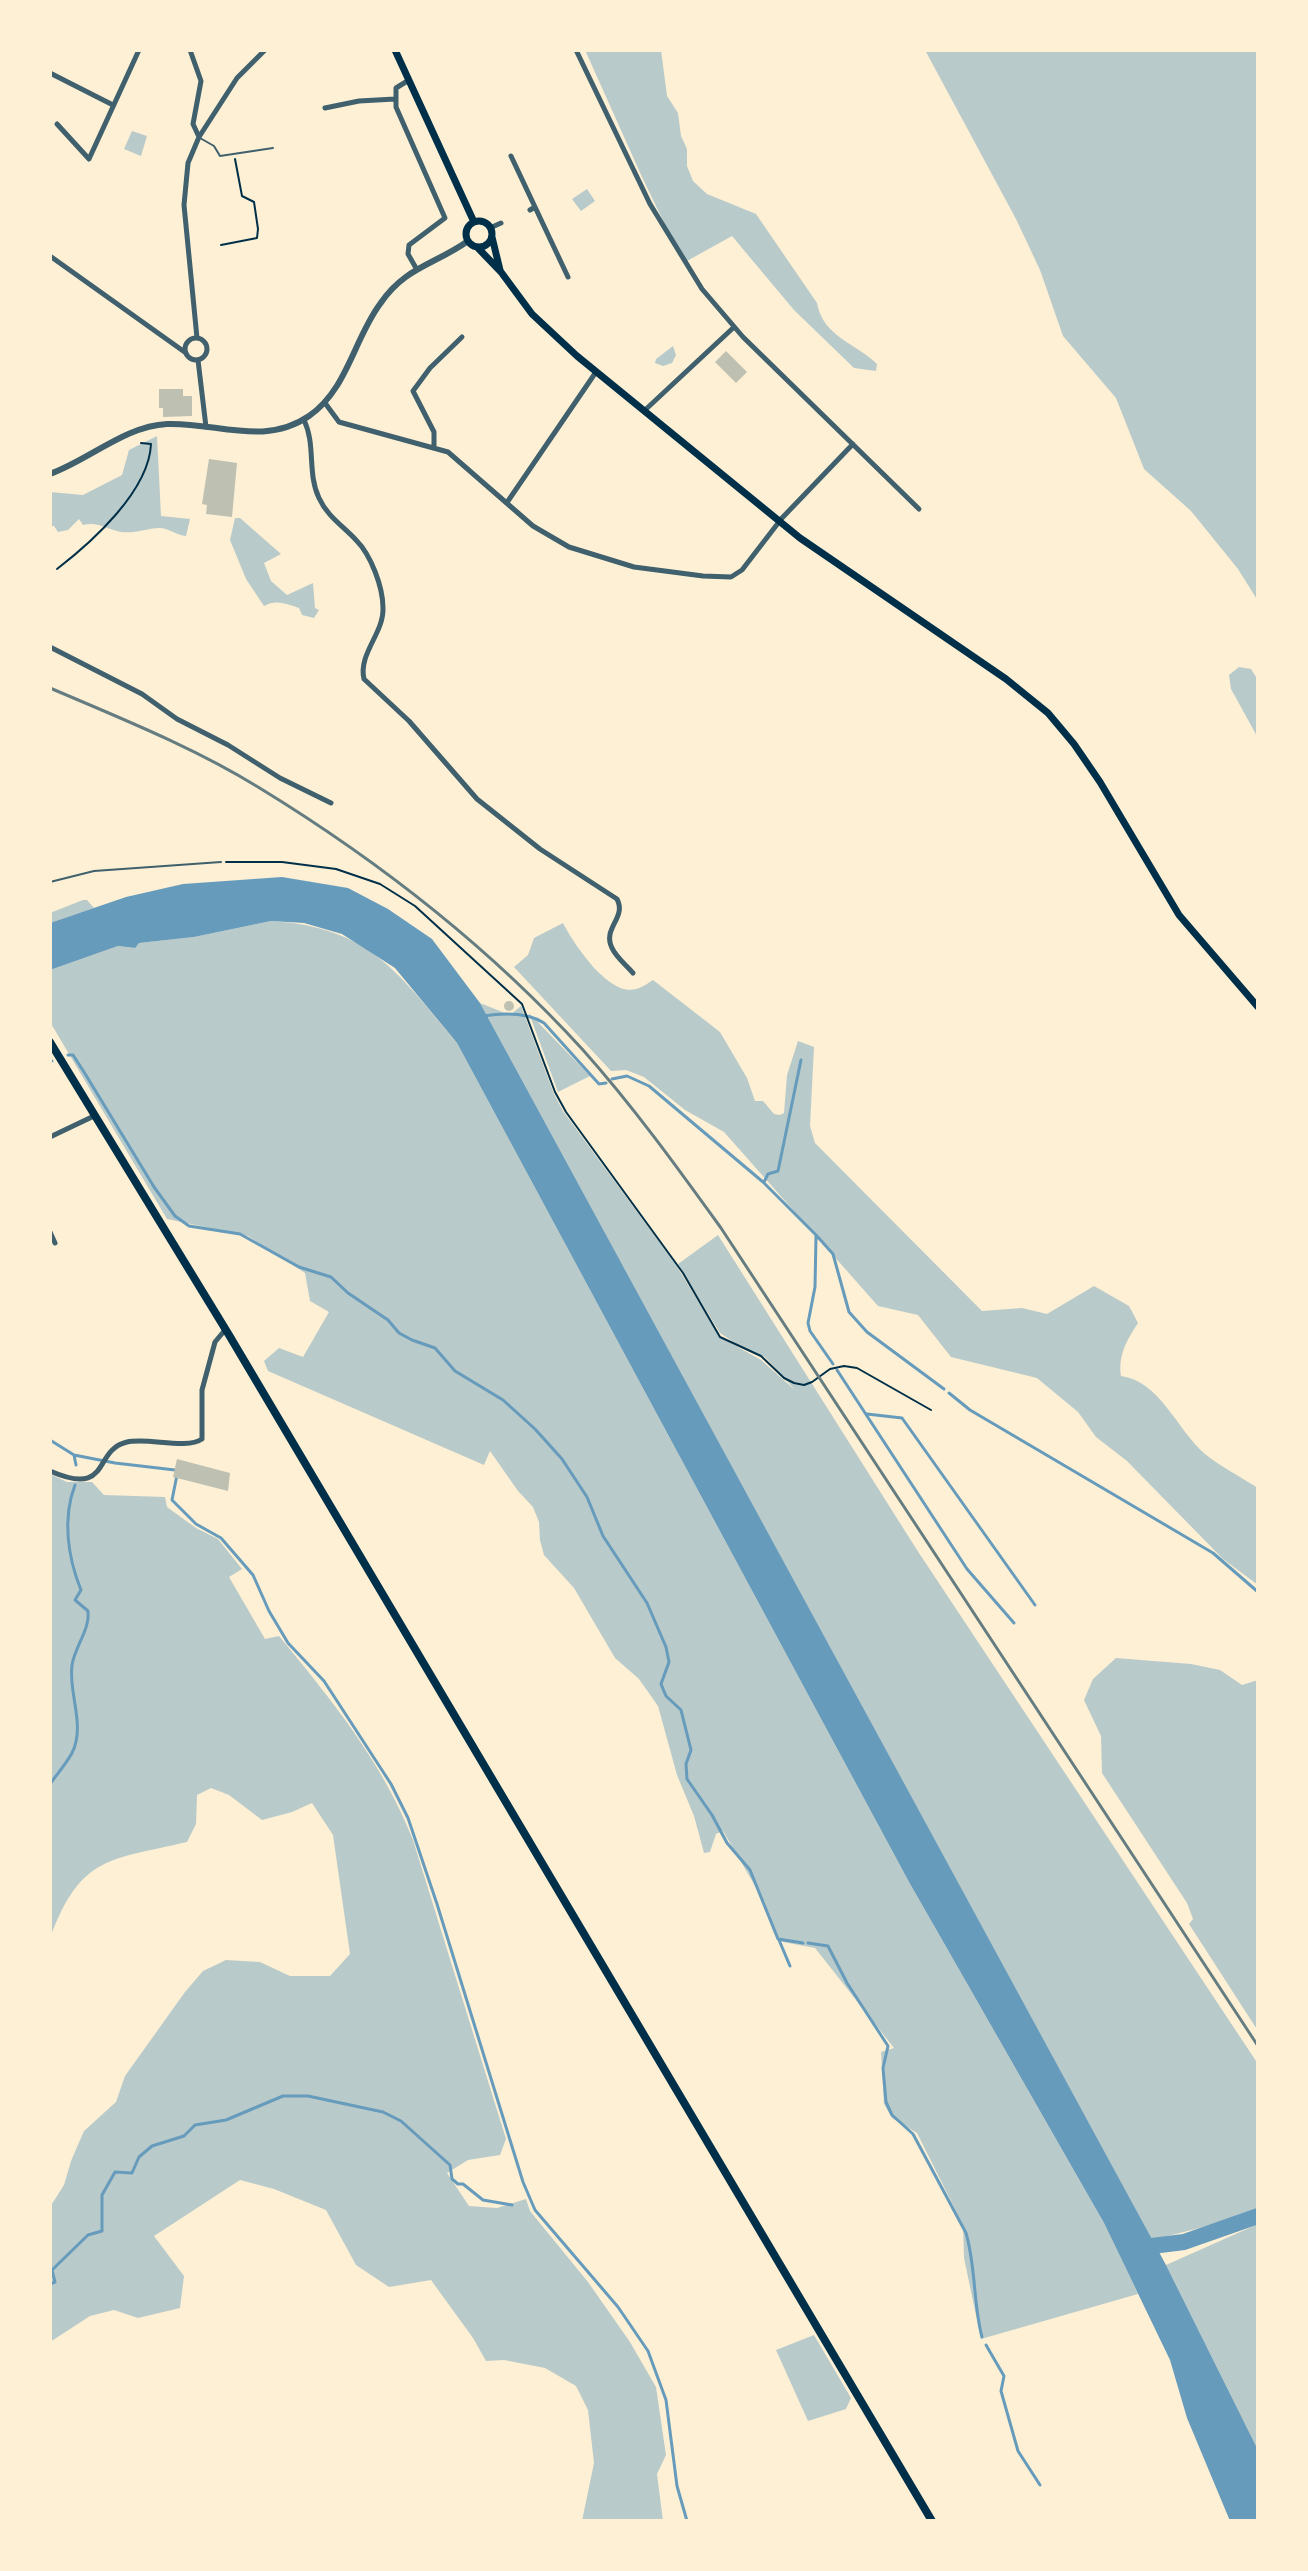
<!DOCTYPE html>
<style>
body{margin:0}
#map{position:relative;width:1308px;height:2571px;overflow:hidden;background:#fdf0d5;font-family:"Roboto Condensed",sans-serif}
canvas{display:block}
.frame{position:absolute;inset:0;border:52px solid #fdf0d5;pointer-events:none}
</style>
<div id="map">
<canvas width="1308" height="2571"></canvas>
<div class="frame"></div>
</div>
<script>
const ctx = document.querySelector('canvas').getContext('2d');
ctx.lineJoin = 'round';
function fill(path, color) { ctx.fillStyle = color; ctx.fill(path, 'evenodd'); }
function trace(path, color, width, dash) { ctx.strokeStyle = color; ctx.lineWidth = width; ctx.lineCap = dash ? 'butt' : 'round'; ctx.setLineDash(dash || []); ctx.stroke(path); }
fill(new Path2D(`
 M 585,50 L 661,50 L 667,96 L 678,113 L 681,136 L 687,149 L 687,166 L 693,181 L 707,194 L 756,214 L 817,303 C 823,337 856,343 877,364 L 876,371 L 854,368 L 794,310 L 732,236 L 687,261 L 668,231 L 642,177 Z
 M 925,50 L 1258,50 L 1258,601 L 1238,569 L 1191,511 L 1144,469 L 1116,398 L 1063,336 L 1040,270 L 1016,219 Z
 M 132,131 L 147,136 L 141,156 L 124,149 Z
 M 587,189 L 595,201 L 581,211 L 572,199 Z
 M 673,346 L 676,355 L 672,363 L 663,366 L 655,363 L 656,359 Z
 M 157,436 L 161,516 L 190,519 L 186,536 C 177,535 169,529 161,528 C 150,527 136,534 121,532 C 107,529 97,521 83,525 L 79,519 L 68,530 L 58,532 L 54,526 L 50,526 L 50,492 L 83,495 L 122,475 L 129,450 Z
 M 235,518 L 240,518 L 281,554 L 264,563 L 271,581 L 287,595 L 313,583 L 315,608 L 319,610 L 314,618 L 302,615 L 299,608 C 287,604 276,599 264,606 L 246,579 L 230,540 Z
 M 1239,667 L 1251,669 L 1258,680 L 1258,738 L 1231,689 L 1229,675 Z
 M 83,900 L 87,900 L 94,908 L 50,923 L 50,913 Z
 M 271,921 C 370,927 398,973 457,1043 L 909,1882 L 1104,2223 L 1138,2294 L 981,2339 L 964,2258 L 963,2225 L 917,2133 L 892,2118 L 884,2104 L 881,2052 L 894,2048 L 815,1948 L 783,1942 L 774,1933 L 765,1903 L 723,1831 L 716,1834 L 710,1852 L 704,1853 L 694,1816 L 677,1775 L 658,1706 L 639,1679 L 615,1658 L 574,1588 L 544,1555 L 540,1540 L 539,1522 L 533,1507 L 518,1491 L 490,1451 L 484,1465 L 268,1371 L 264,1361 L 279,1348 L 303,1357 L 329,1312 L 310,1301 L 305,1273 L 248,1236 L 167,1219 L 50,1022 L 50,970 L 118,946 L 134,948 L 139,943 L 194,937 Z
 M 563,923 C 574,944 609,997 636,989 C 642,988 648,983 653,980 L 720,1032 L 747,1078 L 755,1101 L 763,1101 L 774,1114 L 780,1115 L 784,1113 L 787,1075 L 798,1041 L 814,1047 L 810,1126 L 815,1143 L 982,1311 L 1022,1308 L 1047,1314 L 1094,1286 L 1129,1306 L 1138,1323 C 1127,1340 1118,1355 1121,1376 C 1160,1381 1177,1430 1205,1454 C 1221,1467 1241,1477 1258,1488 L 1258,1585 L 1223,1559 L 1127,1461 L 1096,1437 L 1078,1412 L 1037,1378 L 951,1357 L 918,1315 L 878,1306 L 724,1132 L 685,1110 L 644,1077 L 626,1070 L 611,1071 L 514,967 L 528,955 L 534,938 Z
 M 480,1003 L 510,1015 L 521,1006 L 554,1094 L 563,1111 L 676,1265 L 720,1337 L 761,1360 L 795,1390 L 765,1357 L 738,1345 L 720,1333 L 678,1264 L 718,1235 L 917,1550 L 1258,2064 L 1258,2209 L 1235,2219 L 1152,2240 Z
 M 529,1013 L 590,1076 L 558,1092 Z
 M 50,1474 L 67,1482 L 92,1482 L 104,1495 L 165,1497 L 167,1507 L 196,1528 L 218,1539 L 242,1569 L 229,1577 L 265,1639 L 279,1636 C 331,1699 383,1763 413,1840 L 506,2139 L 500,2155 L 468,2160 L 447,2173 L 469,2206 L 497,2208 L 526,2199 L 530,2211 L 588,2282 L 630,2342 L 656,2387 L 666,2455 L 657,2474 L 663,2521 L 582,2521 L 594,2463 L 588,2410 L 576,2386 L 545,2368 L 504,2360 L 486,2361 L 473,2338 L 431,2280 L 389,2287 L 356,2265 L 326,2210 L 274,2189 L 240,2180 L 154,2236 L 184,2276 L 180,2308 L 138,2318 L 114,2310 L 90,2316 L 50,2342 L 50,2207 L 64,2185 L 71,2161 L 84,2131 L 116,2102 L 125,2076 L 185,1992 L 203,1971 L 226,1960 L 260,1962 L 290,1976 L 330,1976 L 350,1954 L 333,1835 L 312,1803 L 292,1812 L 262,1820 L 229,1795 L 211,1788 L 197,1795 L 196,1824 L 187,1842 C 110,1860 81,1855 50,1938 Z
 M 1116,1658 L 1191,1664 L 1220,1670 L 1242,1685 L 1258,1680 L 1258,2031 L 1189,1924 L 1193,1919 L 1187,1903 L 1102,1773 L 1101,1736 L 1084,1700 L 1093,1679 Z
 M 1258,2224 L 1258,2450 L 1166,2265 Z
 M 814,2335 L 851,2398 L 846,2409 L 808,2421 L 776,2350 Z`), '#b9caca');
fill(new Path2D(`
 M 282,877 L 348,888 L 388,909 L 432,939 L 480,1003 L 1166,2265 L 1258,2450 L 1258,2521 L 1230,2521 L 1187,2418 L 1170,2360 L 1104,2223 L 909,1882 L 457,1043 L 395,968 L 342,934 L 304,923 L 271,921 L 194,937 L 139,943 L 135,948 L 118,946 L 50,970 L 50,923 L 126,897 L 183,884 Z`), '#669bbc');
trace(new Path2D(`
 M 483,1016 C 503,1013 527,1012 544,1023 L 599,1084 L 606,1083
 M 68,1055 L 73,1055 L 84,1072 L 154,1187 L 175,1216 L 189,1226 L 240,1234 L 299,1267 L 331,1277 L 348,1293 L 388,1320 L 399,1333 L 412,1340 L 435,1348 L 455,1371 L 503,1400 L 535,1429 L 562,1459 L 587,1497 L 603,1536 L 647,1603 L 666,1647 L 669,1662 L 661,1684 L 666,1696 L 681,1710 L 691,1750 L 686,1764 L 687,1779 L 712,1815 L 727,1843 L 750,1870 L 778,1939 L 803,1943
 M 50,1062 L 52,1061
 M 612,1079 L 627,1076 L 649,1086 L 763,1182 L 816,1235 L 833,1254 L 849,1312 L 867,1332 L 944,1389
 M 764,1182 L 768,1174 L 778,1171 L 801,1060
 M 816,1236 L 815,1287 L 808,1323 L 810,1331 L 833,1364
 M 837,1370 L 967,1569 L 1014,1623
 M 949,1393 L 970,1410 L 1213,1553 L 1258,1592
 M 867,1414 L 902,1418 L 1035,1605
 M 50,1440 L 74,1455 L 115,1463 L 175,1470
 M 74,1455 L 76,1465
 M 177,1475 L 172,1500 L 196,1524 L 221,1538 L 253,1575 L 269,1611 L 288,1643 L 324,1681 L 391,1784 L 408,1818 L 437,1904 L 523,2182 L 535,2210 L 618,2307 L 648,2351 L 666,2400 L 677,2486 L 687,2521
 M 50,1784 C 57,1774 66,1764 72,1753 C 86,1725 68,1693 72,1665 C 75,1646 90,1630 88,1611 L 75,1600 L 81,1590 C 68,1558 62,1519 75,1485
 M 779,1940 L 790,1966
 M 808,1943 L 828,1946 L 847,1983 L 888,2046 L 883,2068 L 886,2102 L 892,2115 L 913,2134 L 966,2233 C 976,2267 973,2303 982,2337
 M 50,2284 L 55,2282 L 52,2270 L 88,2235 L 102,2231 L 102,2195 L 115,2172 L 132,2173 L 139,2157 L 152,2146 L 184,2136 L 195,2125 L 226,2120 L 283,2096 L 308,2096 L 383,2112 L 401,2121 L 450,2165 L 452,2179 L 458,2184 L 463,2184 L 483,2200 L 512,2205
 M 986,2345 L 1004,2376 L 1001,2391 L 1018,2451 L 1040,2485`), '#669bbc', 3);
trace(new Path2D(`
 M 1136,2248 L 1184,2242 L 1258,2216`), '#669bbc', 16);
fill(new Path2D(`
 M 726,351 L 747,372 L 736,383 L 715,362 Z
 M 159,389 L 183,389 L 183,396 L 192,396 L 192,416 L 163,417 L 163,408 L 159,408 Z
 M 209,459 L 237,463 L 232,517 L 206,514 L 207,505 L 202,504 Z
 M504 1006a5 5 0 1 1 10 0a5 5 0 1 1-10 0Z
 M 177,1459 L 230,1473 L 228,1491 L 173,1477 Z`), '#bec0b2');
trace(new Path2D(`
 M 221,245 L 257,238 L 258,229 L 254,202 L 242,196 L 235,159
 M 57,569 C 92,542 149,491 151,444 L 141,443
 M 226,862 L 282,862 L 336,869 L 380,884 L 415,906 L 522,1004 L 555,1092 L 566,1112 L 683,1273 L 720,1337 L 761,1356 L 784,1378 L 794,1383 L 804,1385 L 812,1382 L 830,1369 L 844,1366 L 857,1368 L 931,1410`), '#003049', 2);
trace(new Path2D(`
 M 200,138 L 214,146 L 220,156 L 273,148
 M 50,882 L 94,871 L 221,862`), '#3f606c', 2);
trace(new Path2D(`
 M 190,50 L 201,81 L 193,124 L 199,137
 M 576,50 L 650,204 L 702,289 L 743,337 L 919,509
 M 50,73 L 113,105
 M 409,80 L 396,88 L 396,107 L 445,218 L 409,245 L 408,254 L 416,268
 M 325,108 L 359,101 L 395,99
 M 57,124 L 89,159 L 139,50
 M 511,156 L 535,207 L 530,210
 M 535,207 L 568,277
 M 490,228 L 501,223
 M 50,256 L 186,353
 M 197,338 L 184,205 L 188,163 L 199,137 L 237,78 L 265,50
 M185 349a11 11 0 1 1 22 0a11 11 0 1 1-22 0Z
 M 198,360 L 206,427
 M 325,403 L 339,422 L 448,452 L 533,526 L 569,547 L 634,567 L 703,576 L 731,577 L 742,570 L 782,518 L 853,444
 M 644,411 L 733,328
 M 304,420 C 316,445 307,473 319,498 C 327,516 343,526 356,540 C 371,555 383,587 383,608 C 384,633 358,654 364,679 L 409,721 L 477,799 L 540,849 L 617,899 C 627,918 602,928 612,948 C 616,957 626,965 633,973
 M 434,447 L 434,432 L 413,391 L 430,368 L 462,337
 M 508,501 L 596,372
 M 50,647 L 142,694 L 177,719 L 228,745 L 280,778 L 331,803
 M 50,1137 L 94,1116
 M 50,1232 L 55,1243
 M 50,1471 C 112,1498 92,1450 127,1442 C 148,1437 186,1450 202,1439 L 202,1390 L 215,1342 L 225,1330`), '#3f606c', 5);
trace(new Path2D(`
 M 50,474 C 89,460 125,426 167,424 C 216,422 264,447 309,416 C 347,390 354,339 380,304 C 405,267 434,265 468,241`), '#3f606c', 6);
trace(new Path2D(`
 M 395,50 L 474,222
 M466 234a13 13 0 1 1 26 0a13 13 0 1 1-26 0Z
 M 492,237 L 500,270
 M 477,247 L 501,272 L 532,314 L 577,356 L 800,538 L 1006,679 L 1048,713 L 1074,744 L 1100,782 L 1179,915 L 1258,1007`), '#003049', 7);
trace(new Path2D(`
 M 50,1042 L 229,1335 L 932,2521`), '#003049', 8);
trace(new Path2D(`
 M 50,688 C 120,718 193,747 258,787 C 376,859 490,948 583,1050 C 633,1106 677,1167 721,1228 L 1258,2046`), '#657d81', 3);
</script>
